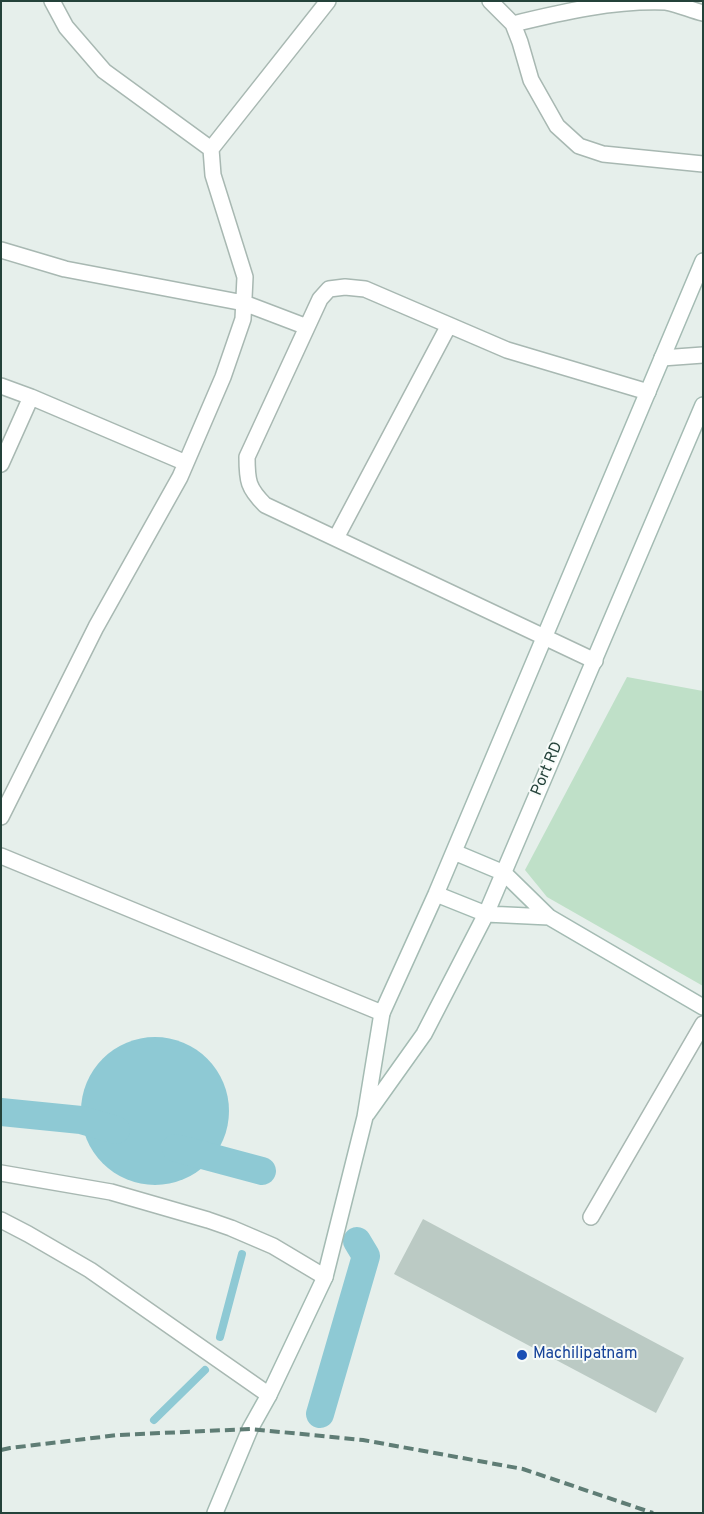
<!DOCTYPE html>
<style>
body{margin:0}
#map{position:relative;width:704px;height:1514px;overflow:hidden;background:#e6efeb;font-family:Overpass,sans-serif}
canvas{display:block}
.frame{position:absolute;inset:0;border:2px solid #24423a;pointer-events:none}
</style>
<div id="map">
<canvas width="704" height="1514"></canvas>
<div class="frame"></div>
</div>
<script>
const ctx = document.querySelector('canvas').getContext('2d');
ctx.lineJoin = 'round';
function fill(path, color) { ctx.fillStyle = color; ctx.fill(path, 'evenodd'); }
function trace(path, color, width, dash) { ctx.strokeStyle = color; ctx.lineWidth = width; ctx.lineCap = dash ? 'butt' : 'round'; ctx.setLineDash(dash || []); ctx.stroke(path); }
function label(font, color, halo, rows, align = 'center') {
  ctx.font = font + ' Overpass,sans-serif'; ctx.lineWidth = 4; ctx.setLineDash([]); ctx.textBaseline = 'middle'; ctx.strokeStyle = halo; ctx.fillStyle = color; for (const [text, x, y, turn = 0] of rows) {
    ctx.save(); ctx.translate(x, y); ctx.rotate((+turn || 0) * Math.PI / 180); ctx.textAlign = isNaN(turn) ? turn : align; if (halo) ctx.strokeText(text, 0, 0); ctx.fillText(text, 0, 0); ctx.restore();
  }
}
fill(new Path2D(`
 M 627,677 L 703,691 L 703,986 L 547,897 L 525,870 Z`), '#bfe0c8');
fill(new Path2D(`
 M81 1111a74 74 0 1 1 148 0a74 74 0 1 1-148 0Z`), '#8ec9d4');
trace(new Path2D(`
 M 220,1337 L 242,1254
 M 154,1420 L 205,1370`), '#8ec9d4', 8);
trace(new Path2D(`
 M 1,1112 L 81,1120 L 116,1130
 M 176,1148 L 262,1171
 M 320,1414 L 366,1256 L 357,1241`), '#8ec9d4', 28);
fill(new Path2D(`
 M 423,1219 L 684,1358 L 656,1413 L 394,1274 Z`), '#bbcac4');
const service = new Path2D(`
 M 591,1217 L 703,1024`);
const minor = new Path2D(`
 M 52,1 L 66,27 L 104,71 L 211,149
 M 490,1 L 513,24 L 520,42 L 531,80 L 557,126 L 579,146 L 603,154 L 703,164
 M 513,24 C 562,12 614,0 666,2 C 678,4 691,10 703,13
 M 1,250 L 65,269 L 244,303 L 307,327
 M 662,358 L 703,355
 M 1,386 L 31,397 L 1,464
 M 31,397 L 186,463
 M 336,538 L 449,325
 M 595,661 L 265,505 C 248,488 247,481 247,457 L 320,299 L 329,289 L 345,287 L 365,289 L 507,350 L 648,392
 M 1,817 L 96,627 L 180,477 L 223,377 L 243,319 L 245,277 L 213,175 L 211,149 L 328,1
 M 1,856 L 382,1013
 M 1,1173 L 111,1192 L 208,1220 L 231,1228 L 273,1246 L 325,1277
 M 1,1220 L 28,1234 L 90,1270 L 269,1395`);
const secondary = new Path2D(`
 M 454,852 L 504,873 L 549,917 L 703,1007
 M 436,894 L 486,914 L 549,917
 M 367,1114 L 424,1034 L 486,914 L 703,405
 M 215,1513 L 250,1429 L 269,1395 L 325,1277 L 365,1117 L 382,1013 L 436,894 L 703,261`);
trace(service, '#a8b8b2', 18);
trace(minor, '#a8b8b2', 18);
trace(secondary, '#a4bbb3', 18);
trace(service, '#fff', 15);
trace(minor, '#fff', 15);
trace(secondary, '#fff', 15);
trace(new Path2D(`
 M 1,1450 L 10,1448 L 118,1435 L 250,1429 L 363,1440 L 523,1469 L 653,1513`), '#5f7d75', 4, [10, 5]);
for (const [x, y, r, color] of [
 [522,1355,6,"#1a4fb4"]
]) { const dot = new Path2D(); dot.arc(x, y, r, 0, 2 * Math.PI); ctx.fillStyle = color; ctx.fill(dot); trace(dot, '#f7fbf9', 2); }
label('16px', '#24423a', '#f7fbf9', [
 ["Port RD",548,769,-67]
]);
label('16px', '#164399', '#f7fbf9', [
 ["Machilipatnam",533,1355]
], 'left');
</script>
